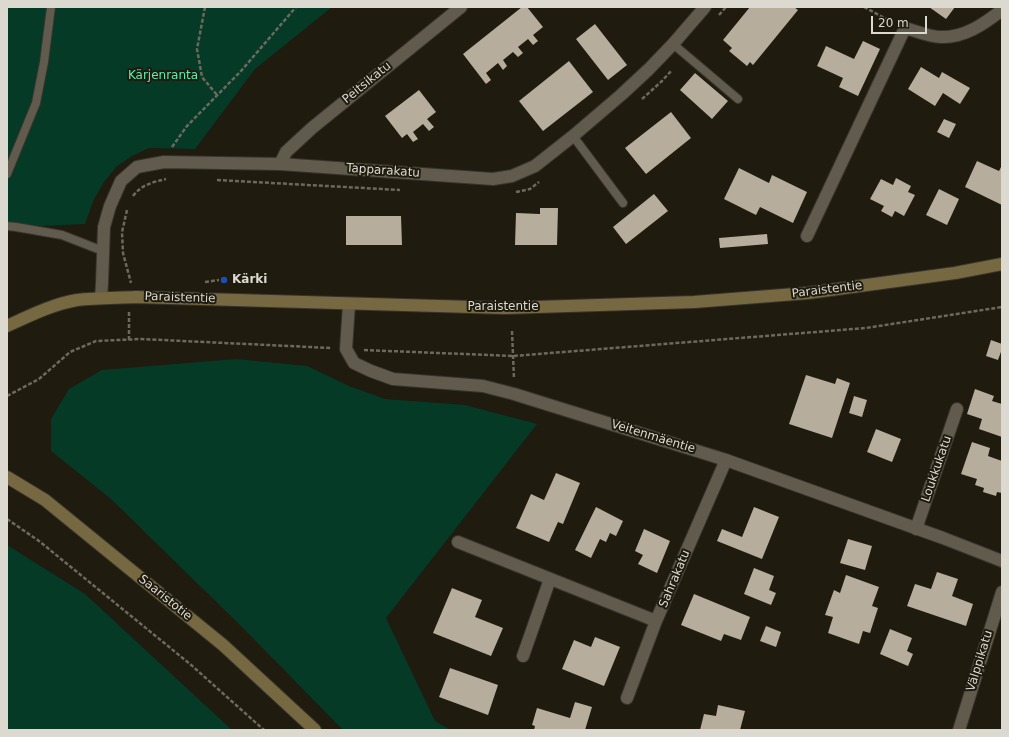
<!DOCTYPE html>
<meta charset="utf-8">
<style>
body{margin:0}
#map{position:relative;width:1009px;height:737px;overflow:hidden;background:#1f1b0e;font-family:"DejaVu Sans",sans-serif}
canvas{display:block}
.frame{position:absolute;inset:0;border:8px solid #dbd9d0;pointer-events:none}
.scale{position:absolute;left:871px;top:16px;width:56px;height:18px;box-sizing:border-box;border:2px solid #dbd9d0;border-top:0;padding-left:5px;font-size:12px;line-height:14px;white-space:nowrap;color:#dbd9d0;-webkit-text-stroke:3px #1f1b0e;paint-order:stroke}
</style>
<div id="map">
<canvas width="1009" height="737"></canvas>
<div class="frame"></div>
<div class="scale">20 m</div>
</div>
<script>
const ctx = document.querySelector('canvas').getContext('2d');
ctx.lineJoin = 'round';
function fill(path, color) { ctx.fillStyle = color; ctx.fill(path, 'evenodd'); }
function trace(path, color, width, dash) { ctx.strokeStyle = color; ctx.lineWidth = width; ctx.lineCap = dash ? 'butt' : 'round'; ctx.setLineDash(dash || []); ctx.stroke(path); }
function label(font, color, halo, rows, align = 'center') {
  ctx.font = font + ' "DejaVu Sans",sans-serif'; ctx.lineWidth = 4; ctx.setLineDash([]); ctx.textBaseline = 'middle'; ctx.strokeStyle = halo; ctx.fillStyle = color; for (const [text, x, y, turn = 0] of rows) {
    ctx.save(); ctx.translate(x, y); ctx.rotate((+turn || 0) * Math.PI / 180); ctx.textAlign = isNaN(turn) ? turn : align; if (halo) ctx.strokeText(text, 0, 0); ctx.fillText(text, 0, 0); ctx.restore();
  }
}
fill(new Path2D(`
 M 7,7 L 332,7 L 255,69 L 195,149 L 149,148 L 132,156 L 117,166 L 104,182 L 94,199 L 85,224 L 16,227 L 7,229 Z
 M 236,359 L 307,366 L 349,386 L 385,399 L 465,405 L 537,424 L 386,618 L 435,721 L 450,730 L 343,730 L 241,626 L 111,499 L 51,451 L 51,419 L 69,389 L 102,370 Z
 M 7,545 L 85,594 L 232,730 L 7,730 Z`), '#053a27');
fill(new Path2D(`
 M 522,7 L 527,7 L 543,27 L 533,35 L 538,41 L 533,45 L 528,39 L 518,47 L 523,53 L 518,57 L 513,52 L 503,60 L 507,66 L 503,70 L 498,63 L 486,73 L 491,80 L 486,84 L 463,54 Z
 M 750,7 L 794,7 L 798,10 L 753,65 L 750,62 L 747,66 L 729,51 L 732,48 L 723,40 Z
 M 929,7 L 955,7 L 946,19 Z
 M 595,24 L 627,65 L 608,80 L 576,39 Z
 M 863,41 L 880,49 L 858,96 L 839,87 L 843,78 L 817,66 L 826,46 L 854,59 Z
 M 569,61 L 593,92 L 543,131 L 519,101 Z
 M 921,67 L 939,78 L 942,72 L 970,88 L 960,104 L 943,93 L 935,106 L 908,89 Z
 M 695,73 L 728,101 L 712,119 L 680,90 Z
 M 419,90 L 436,112 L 427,119 L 434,127 L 429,131 L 423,124 L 413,132 L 418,139 L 413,142 L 407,134 L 402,138 L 385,116 Z
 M 671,112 L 691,138 L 646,174 L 625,148 Z
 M 944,119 L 956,124 L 949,138 L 937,132 Z
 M 977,161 L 999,171 L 1002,165 L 1002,205 L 965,187 Z
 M 739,168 L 769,183 L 772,175 L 807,192 L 793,223 L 760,207 L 756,215 L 724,199 Z
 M 896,178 L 911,186 L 908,192 L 915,195 L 904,216 L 895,211 L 892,217 L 881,211 L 884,206 L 870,199 L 881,179 L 893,185 Z
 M 939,189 L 959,199 L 947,225 L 926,215 Z
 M 654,194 L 668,211 L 626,244 L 613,227 Z
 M 540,208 L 558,208 L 557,245 L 515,245 L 516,213 L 540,214 Z
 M 346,216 L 401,216 L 402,245 L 346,245 Z
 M 767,234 L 768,244 L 720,248 L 719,238 Z
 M 991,340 L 1002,344 L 1002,349 L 998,360 L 986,356 Z
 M 806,375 L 835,384 L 837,378 L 850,383 L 832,438 L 789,424 Z
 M 975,389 L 994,396 L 992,401 L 1002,404 L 1002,437 L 979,429 L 982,419 L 967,414 Z
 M 854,396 L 867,400 L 862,417 L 849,413 Z
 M 876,429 L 901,439 L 892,462 L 867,452 Z
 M 972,442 L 990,448 L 988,456 L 1002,461 L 1002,493 L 997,492 L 996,496 L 983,492 L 984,488 L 975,485 L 977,479 L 961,474 Z
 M 556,473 L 580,483 L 563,524 L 558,522 L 549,542 L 516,528 L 531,494 L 544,500 Z
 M 596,507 L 623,521 L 616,536 L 610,533 L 606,542 L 600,539 L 591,558 L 575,550 Z
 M 754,507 L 779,517 L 762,559 L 717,541 L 722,529 L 742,537 Z
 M 644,529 L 670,541 L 657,573 L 638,564 L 643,555 L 635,551 Z
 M 848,539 L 872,546 L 865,570 L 840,563 Z
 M 754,568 L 774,576 L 769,590 L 776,593 L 771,605 L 744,594 Z
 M 937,572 L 958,579 L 952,596 L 973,604 L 966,626 L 907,606 L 915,584 L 931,589 Z
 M 846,575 L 879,587 L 872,606 L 878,608 L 870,633 L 863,631 L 859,644 L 828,633 L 833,617 L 825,615 L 834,590 L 840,593 Z
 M 452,588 L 482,600 L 475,617 L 503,628 L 491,656 L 433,633 Z
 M 694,594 L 750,617 L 741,640 L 724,634 L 721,641 L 681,625 Z
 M 766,626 L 781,632 L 776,647 L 760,641 Z
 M 890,629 L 912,638 L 907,651 L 913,654 L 908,666 L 880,654 Z
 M 595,637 L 620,647 L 604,686 L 562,669 L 574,640 L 591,647 Z
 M 450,668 L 498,685 L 488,715 L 439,697 Z
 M 575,702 L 592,707 L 585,730 L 534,730 L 535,726 L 532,725 L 537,708 L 570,718 Z
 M 718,705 L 745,711 L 740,730 L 700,730 L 704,714 L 716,716 Z`), '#b7ad9d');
const service = new Path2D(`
 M 673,44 L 738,99
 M 573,136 L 623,203
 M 7,174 L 36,103 L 44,62 L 51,7
 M 7,226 L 16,227 L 62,235 L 103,251`);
const minor = new Path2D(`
 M 280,164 L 286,152 L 312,128 L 461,7
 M 807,236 L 905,28 C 916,31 929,37 941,37 C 964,38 984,24 1002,10
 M 101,298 L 102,283 L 104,227 L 110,206 L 121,181 L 137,167 L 164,162 L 280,164 L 493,179 L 512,176 L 535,166 L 573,136 L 621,95 L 649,69 L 673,44 L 705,7
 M 349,304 L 346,349 L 354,363 L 371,371 L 393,379 L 483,386 L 514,394 L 726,460 L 943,538 L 1002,561
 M 916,529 L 957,409
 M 458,542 L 656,621
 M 523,656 L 550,579
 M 627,698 L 656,621 L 726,460
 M 959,730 L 1002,592`);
const secondary = new Path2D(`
 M 7,326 C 29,316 53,304 77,300 C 96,298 116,298 136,297 L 505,308 L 694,302 L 808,293 L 955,273 L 1002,264
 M 7,477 L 45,500 L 223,645 L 315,730`);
trace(service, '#37342e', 10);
trace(minor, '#37342e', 14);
trace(secondary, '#37342e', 14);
trace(new Path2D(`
 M 205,7 L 197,49 L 202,77 L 217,95
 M 864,7 L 892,22
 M 719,15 L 726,7
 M 642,99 L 662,81 L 672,70
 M 172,147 L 187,126 L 241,71 L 296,7
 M 217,180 L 400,190
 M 516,192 L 530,189 L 539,182
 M 133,196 C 141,185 153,182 166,179
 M 127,210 L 122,232 L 123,253 L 131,283
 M 205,282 L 219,280
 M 129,312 L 129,340
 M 512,331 L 514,379
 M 364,350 L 513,356 L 866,328 L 1002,307
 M 7,396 L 39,379 L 70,352 L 96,341 L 141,339 L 331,348
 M 7,519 L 39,541 L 190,664 L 264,730`), '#6c695e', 2.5, [4, 2]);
trace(service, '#605b4c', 8);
trace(minor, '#605b4c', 12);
trace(secondary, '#766941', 12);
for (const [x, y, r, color] of [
 [224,280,4,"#1a4fb4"]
]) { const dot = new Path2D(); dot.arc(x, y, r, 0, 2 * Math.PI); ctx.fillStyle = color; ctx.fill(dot); trace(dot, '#1f1b0e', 1.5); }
label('12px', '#56f0b4', '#1f1b0e', [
 ["Kärjenranta",163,76]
]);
label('12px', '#dbd9d0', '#1f1b0e', [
 ["Peitsikatu",367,83,-39],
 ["Tapparakatu",383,171,4],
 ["Paraistentie",827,290,-7],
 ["Paraistentie",180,298,2],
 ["Paraistentie",503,307],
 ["Veitenmäentie",653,437,17],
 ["Loukkukatu",937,469,-71],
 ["Sahrakatu",675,579,-67],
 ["Saaristotie",165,598,39],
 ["Välppikatu",980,661,-73]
]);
label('bold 12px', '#dbd9d0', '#1f1b0e', [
 ["Kärki",232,280]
], 'left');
</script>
